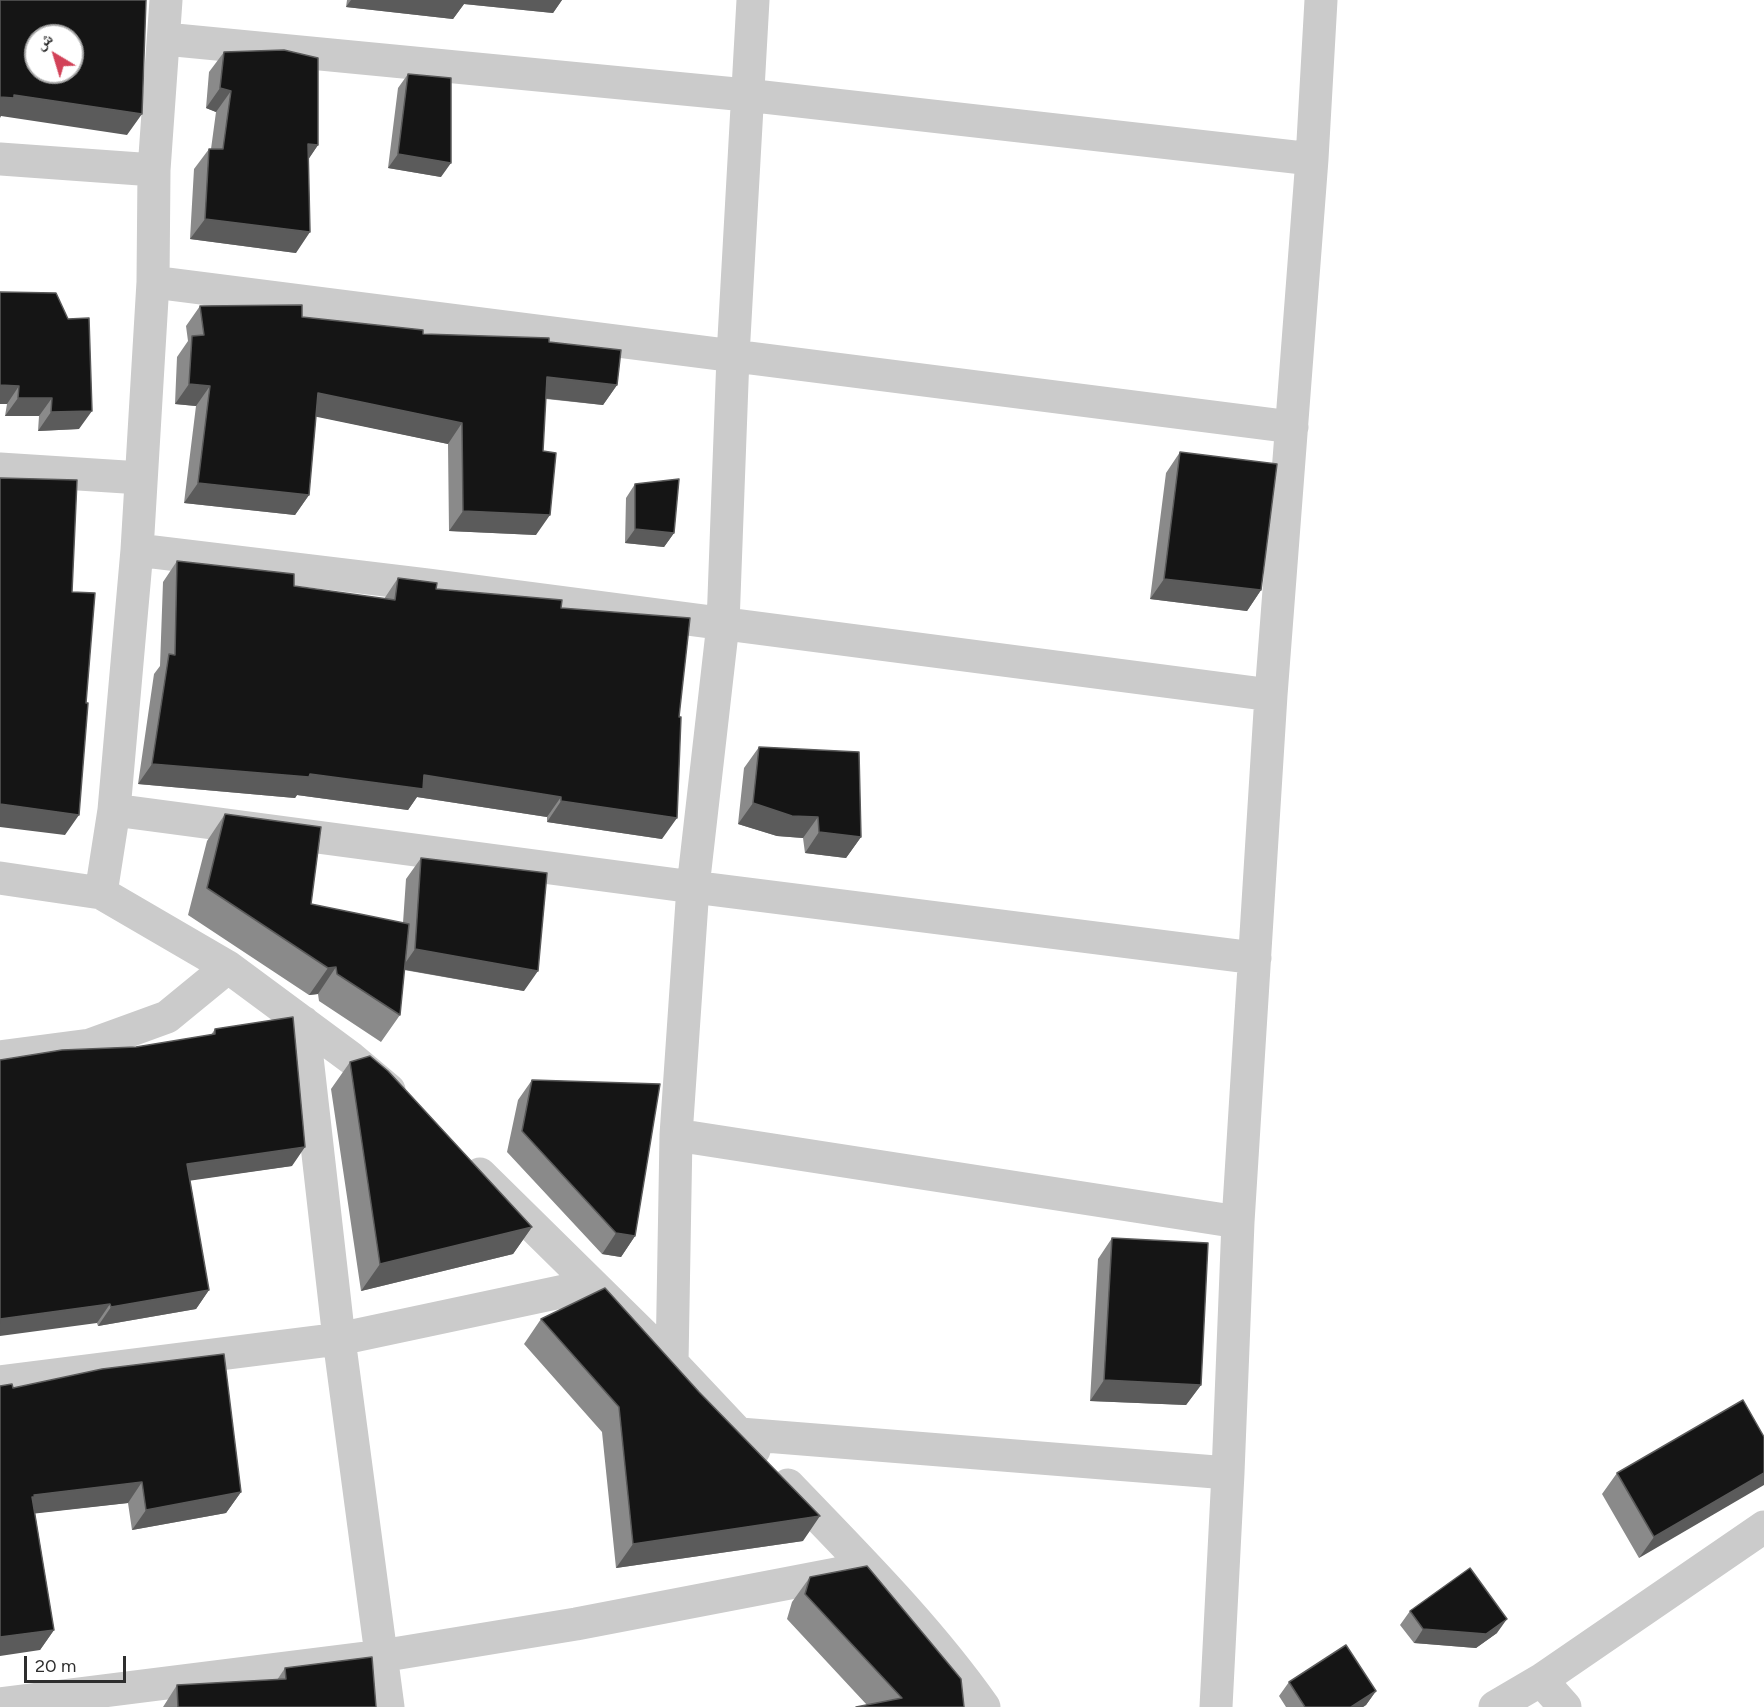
<!DOCTYPE html>
<meta charset="utf-8">
<style>
body{margin:0}
#map{position:relative;width:1764px;height:1707px;overflow:hidden;background:#fff;font-family:Figtree,"Noto Naskh Arabic",sans-serif}
canvas{display:block}
.north{position:absolute;left:24px;top:24px;width:60px;height:60px;box-sizing:border-box;background:#fff;border:2px solid #ababab;border-radius:50%;rotate:322deg;font-size:16px;font-weight:700;line-height:24px;text-align:center;color:#2e2e2e}
.north::after{content:'';display:block;margin:auto;width:21px;height:27px;background:#d24258;clip-path:polygon(50% 0,100% 100%,50% 72%,0 100%)}
.scale{position:absolute;left:24px;top:1656px;width:102px;height:27px;box-sizing:border-box;border:3px solid #2e2e2e;border-top:0;padding-left:8px;font-size:18px;line-height:21px;white-space:nowrap;color:#2e2e2e;-webkit-text-stroke:4px #fff;paint-order:stroke}
</style>
<div id="map">
<canvas width="1764" height="1707"></canvas>
<div class="north">ش</div>
<div class="scale">20 m</div>
</div>
<script>
const ctx = document.querySelector('canvas').getContext('2d');
ctx.lineJoin = 'round';
function trace(path, color, width, dash) { ctx.strokeStyle = color; ctx.lineWidth = width; ctx.lineCap = dash ? 'butt' : 'round'; ctx.setLineDash(dash || []); ctx.stroke(path); }
function fill(path, color) { ctx.fillStyle = color; ctx.fill(path, 'evenodd'); }
trace(new Path2D(`
 M 165,39 L 746,95 L 1312,159
 M 0,159 L 154,170
 M 153,282 L 1292,427
 M 0,469 L 141,478
 M 137,550 L 427,585 L 1271,695
 M 114,810 L 693,887 L 1255,958
 M 0,878 L 101,893 L 114,810 L 137,550 L 153,282 L 154,170 L 166,0
 M 101,893 L 228,967 L 351,1058 L 389,1090
 M 303,1022 L 339,1339 L 388,1707
 M 0,1057 L 90,1045 L 167,1017 L 228,967
 M 676,1135 L 1238,1222
 M 480,1174 L 672,1363 L 754,1450
 M 672,1363 L 676,1135 L 693,887 L 723,624 L 733,356 L 753,0
 M 0,1382 L 339,1339 L 593,1285
 M 740,1434 L 1228,1473
 M 788,1485 C 856,1556 927,1626 984,1707
 M 1541,1680 L 1764,1527
 M 0,1704 L 381,1656 L 576,1624 L 852,1571
 M 1216,1707 L 1228,1473 L 1238,1222 L 1271,695 L 1312,159 L 1321,0
 M 1495,1707 L 1541,1680 L 1565,1707`), '#cbcbcb', 33);
fill(new Path2D(`
 M 347,0 L 562,0 L 553,13 L 464,4 L 453,19 L 346,7 Z
 M 224,52 L 318,145 L 308,159 L 296,253 L 190,239 L 194,169 L 209,149 L 211,149 L 216,112 L 206,108 L 209,72 Z
 M 408,74 L 441,177 L 388,168 L 398,88 Z
 M 0,292 L 79,429 L 38,431 L 39,416 L 5,416 L 7,404 Z
 M 200,306 L 302,317 L 423,334 L 549,342 L 617,385 L 603,405 L 546,399 L 536,535 L 449,531 L 448,444 L 316,416 L 309,495 L 295,515 L 184,503 L 196,406 L 175,404 L 177,357 L 188,341 L 186,326 Z
 M 1180,452 L 1261,590 L 1247,611 L 1150,599 L 1166,473 Z
 M 635,484 L 674,533 L 664,547 L 625,543 L 626,498 Z
 M 177,561 L 294,586 L 384,599 L 398,578 L 436,589 L 561,608 L 662,839 L 547,822 L 547,817 L 417,797 L 408,810 L 297,795 L 295,798 L 138,784 L 154,674 L 160,666 L 163,582 Z
 M 759,747 L 861,837 L 846,858 L 805,853 L 803,838 L 777,836 L 738,824 L 744,768 Z
 M 225,814 L 311,904 L 403,923 L 406,879 L 421,858 L 524,991 L 404,970 L 400,1015 L 381,1042 L 319,1001 L 318,994 L 309,995 L 188,915 L 207,841 Z
 M 215,1029 L 292,1166 L 190,1180 L 209,1290 L 196,1309 L 98,1326 L 97,1323 L 136,1047 L 211,1035 Z
 M 350,1062 L 532,1227 L 513,1254 L 361,1291 L 331,1089 Z
 M 532,1080 L 635,1236 L 621,1257 L 602,1254 L 507,1152 L 518,1100 Z
 M 1112,1238 L 1201,1385 L 1186,1405 L 1090,1401 L 1098,1259 Z
 M 541,1319 L 803,1541 L 616,1568 L 602,1432 L 524,1344 Z
 M 13,1388 L 241,1492 L 226,1513 L 132,1530 L 128,1503 L 35,1513 L 54,1630 L 40,1650 Z
 M 1764,1437 L 1639,1558 L 1602,1494 L 1617,1473 Z
 M 810,1577 L 964,1707 L 867,1705 L 787,1619 L 792,1602 Z
 M 1410,1611 L 1497,1633 L 1476,1648 L 1414,1643 L 1400,1625 Z
 M 285,1668 L 376,1707 L 163,1707 L 177,1685 L 277,1680 Z
 M 1289,1682 L 1376,1691 L 1366,1705 L 1363,1707 L 1286,1707 L 1279,1696 Z`), '#8a8a8a');
fill(new Path2D(`
 M 351,0 L 562,0 L 553,13 L 464,4 L 453,19 L 346,7 Z
 M 220,88 L 231,91 L 216,112 L 206,108 Z
 M 14,95 L 142,114 L 127,135 L 1,116 L 0,118 L 0,97 Z
 M 308,144 L 318,145 L 304,166 Z
 M 398,154 L 451,163 L 441,177 L 388,168 Z
 M 205,219 L 310,232 L 296,253 L 190,239 Z
 M 547,377 L 617,385 L 603,405 L 533,397 Z
 M 189,384 L 210,386 L 196,406 L 175,404 Z
 M 0,385 L 19,386 L 7,404 L 0,404 Z
 M 318,393 L 462,423 L 448,444 L 303,414 Z
 M 18,398 L 52,398 L 39,416 L 5,416 Z
 M 92,411 L 79,429 L 38,431 L 51,412 Z
 M 198,483 L 309,495 L 295,515 L 184,503 Z
 M 463,511 L 550,515 L 536,535 L 449,531 Z
 M 635,529 L 674,533 L 664,547 L 625,543 Z
 M 1164,579 L 1261,590 L 1247,611 L 1150,599 Z
 M 152,764 L 310,774 L 424,775 L 561,797 L 547,817 L 417,797 L 408,810 L 297,795 L 295,798 L 138,784 Z
 M 561,801 L 677,818 L 662,839 L 547,822 Z
 M 753,803 L 818,817 L 803,838 L 777,836 L 738,824 Z
 M 0,804 L 79,815 L 65,835 L 0,827 Z
 M 819,832 L 861,837 L 846,858 L 805,853 Z
 M 415,949 L 538,971 L 524,991 L 401,969 Z
 M 336,967 L 318,994 L 309,995 L 328,968 Z
 M 305,1147 L 292,1166 L 174,1183 L 187,1164 Z
 M 532,1227 L 513,1254 L 361,1291 L 380,1264 Z
 M 616,1233 L 635,1236 L 621,1257 L 602,1254 Z
 M 209,1290 L 196,1309 L 98,1326 L 111,1307 Z
 M 110,1304 L 97,1323 L 0,1336 L 0,1319 Z
 M 1104,1380 L 1201,1385 L 1186,1405 L 1090,1401 Z
 M 1764,1473 L 1764,1485 L 1639,1558 L 1654,1537 Z
 M 142,1482 L 128,1503 L 22,1515 L 34,1495 Z
 M 241,1492 L 226,1513 L 132,1530 L 146,1510 Z
 M 820,1516 L 803,1541 L 616,1568 L 633,1544 Z
 M 1507,1619 L 1497,1633 L 1476,1648 L 1414,1643 L 1423,1629 Z
 M 54,1630 L 40,1650 L 0,1656 L 0,1637 Z
 M 1376,1691 L 1366,1705 L 1363,1707 L 1351,1707 Z`), '#5b5b5b');
const building = new Path2D(`
 M 0,0 L 146,0 L 142,114 L 14,95 L 14,98 L 0,97 ZM 36,36 L 72,36 L 72,72 L 36,72 Z
 M 284,50 L 318,58 L 318,145 L 308,144 L 310,232 L 205,219 L 209,149 L 223,149 L 231,91 L 220,88 L 224,52 Z
 M 408,74 L 451,78 L 451,163 L 398,154 Z
 M 0,292 L 56,293 L 68,319 L 89,318 L 92,411 L 51,412 L 52,398 L 18,398 L 19,386 L 0,385 Z
 M 302,305 L 302,317 L 423,330 L 423,334 L 549,338 L 549,342 L 621,350 L 617,385 L 547,377 L 543,451 L 556,453 L 550,515 L 463,511 L 462,423 L 318,393 L 309,495 L 198,483 L 210,386 L 189,384 L 192,336 L 204,335 L 200,306 Z
 M 1180,452 L 1277,464 L 1261,590 L 1164,579 Z
 M 0,478 L 77,480 L 72,592 L 95,593 L 86,703 L 88,703 L 79,815 L 0,804 Z
 M 679,479 L 674,533 L 635,529 L 635,484 Z
 M 177,561 L 294,574 L 294,586 L 395,600 L 398,578 L 437,583 L 436,589 L 562,600 L 561,608 L 690,618 L 679,717 L 681,717 L 677,818 L 561,801 L 561,797 L 424,775 L 423,789 L 310,774 L 309,777 L 152,764 L 169,654 L 175,655 Z
 M 759,747 L 859,752 L 861,837 L 819,832 L 818,817 L 792,816 L 753,803 Z
 M 225,814 L 321,827 L 311,904 L 409,924 L 400,1015 L 337,974 L 336,967 L 328,968 L 207,888 Z
 M 421,858 L 547,873 L 538,971 L 415,949 Z
 M 293,1017 L 305,1147 L 187,1164 L 209,1290 L 111,1307 L 110,1304 L 0,1319 L 0,1323 L 0,1060 L 62,1050 L 136,1047 L 215,1034 L 215,1029 Z
 M 370,1056 L 388,1071 L 532,1227 L 380,1264 L 350,1062 Z
 M 532,1080 L 660,1084 L 635,1236 L 616,1233 L 522,1131 Z
 M 1112,1238 L 1208,1243 L 1201,1385 L 1104,1380 Z
 M 605,1288 L 699,1392 L 820,1516 L 633,1544 L 619,1407 L 541,1319 Z
 M 224,1354 L 241,1492 L 146,1510 L 142,1482 L 34,1495 L 35,1497 L 32,1497 L 54,1630 L 0,1637 L 0,1386 L 12,1384 L 13,1388 L 102,1369 Z
 M 1743,1400 L 1764,1437 L 1764,1473 L 1654,1537 L 1617,1473 Z
 M 867,1566 L 961,1679 L 964,1707 L 856,1707 L 902,1698 L 805,1594 L 810,1577 Z
 M 1470,1568 L 1507,1619 L 1486,1634 L 1423,1629 L 1410,1611 Z
 M 1346,1645 L 1376,1691 L 1351,1707 L 1305,1707 L 1289,1682 Z
 M 372,1657 L 376,1707 L 178,1707 L 177,1685 L 286,1679 L 285,1668 Z`);
fill(building, '#151515');
trace(building, '#5b5b5b', 1.5);
</script>
